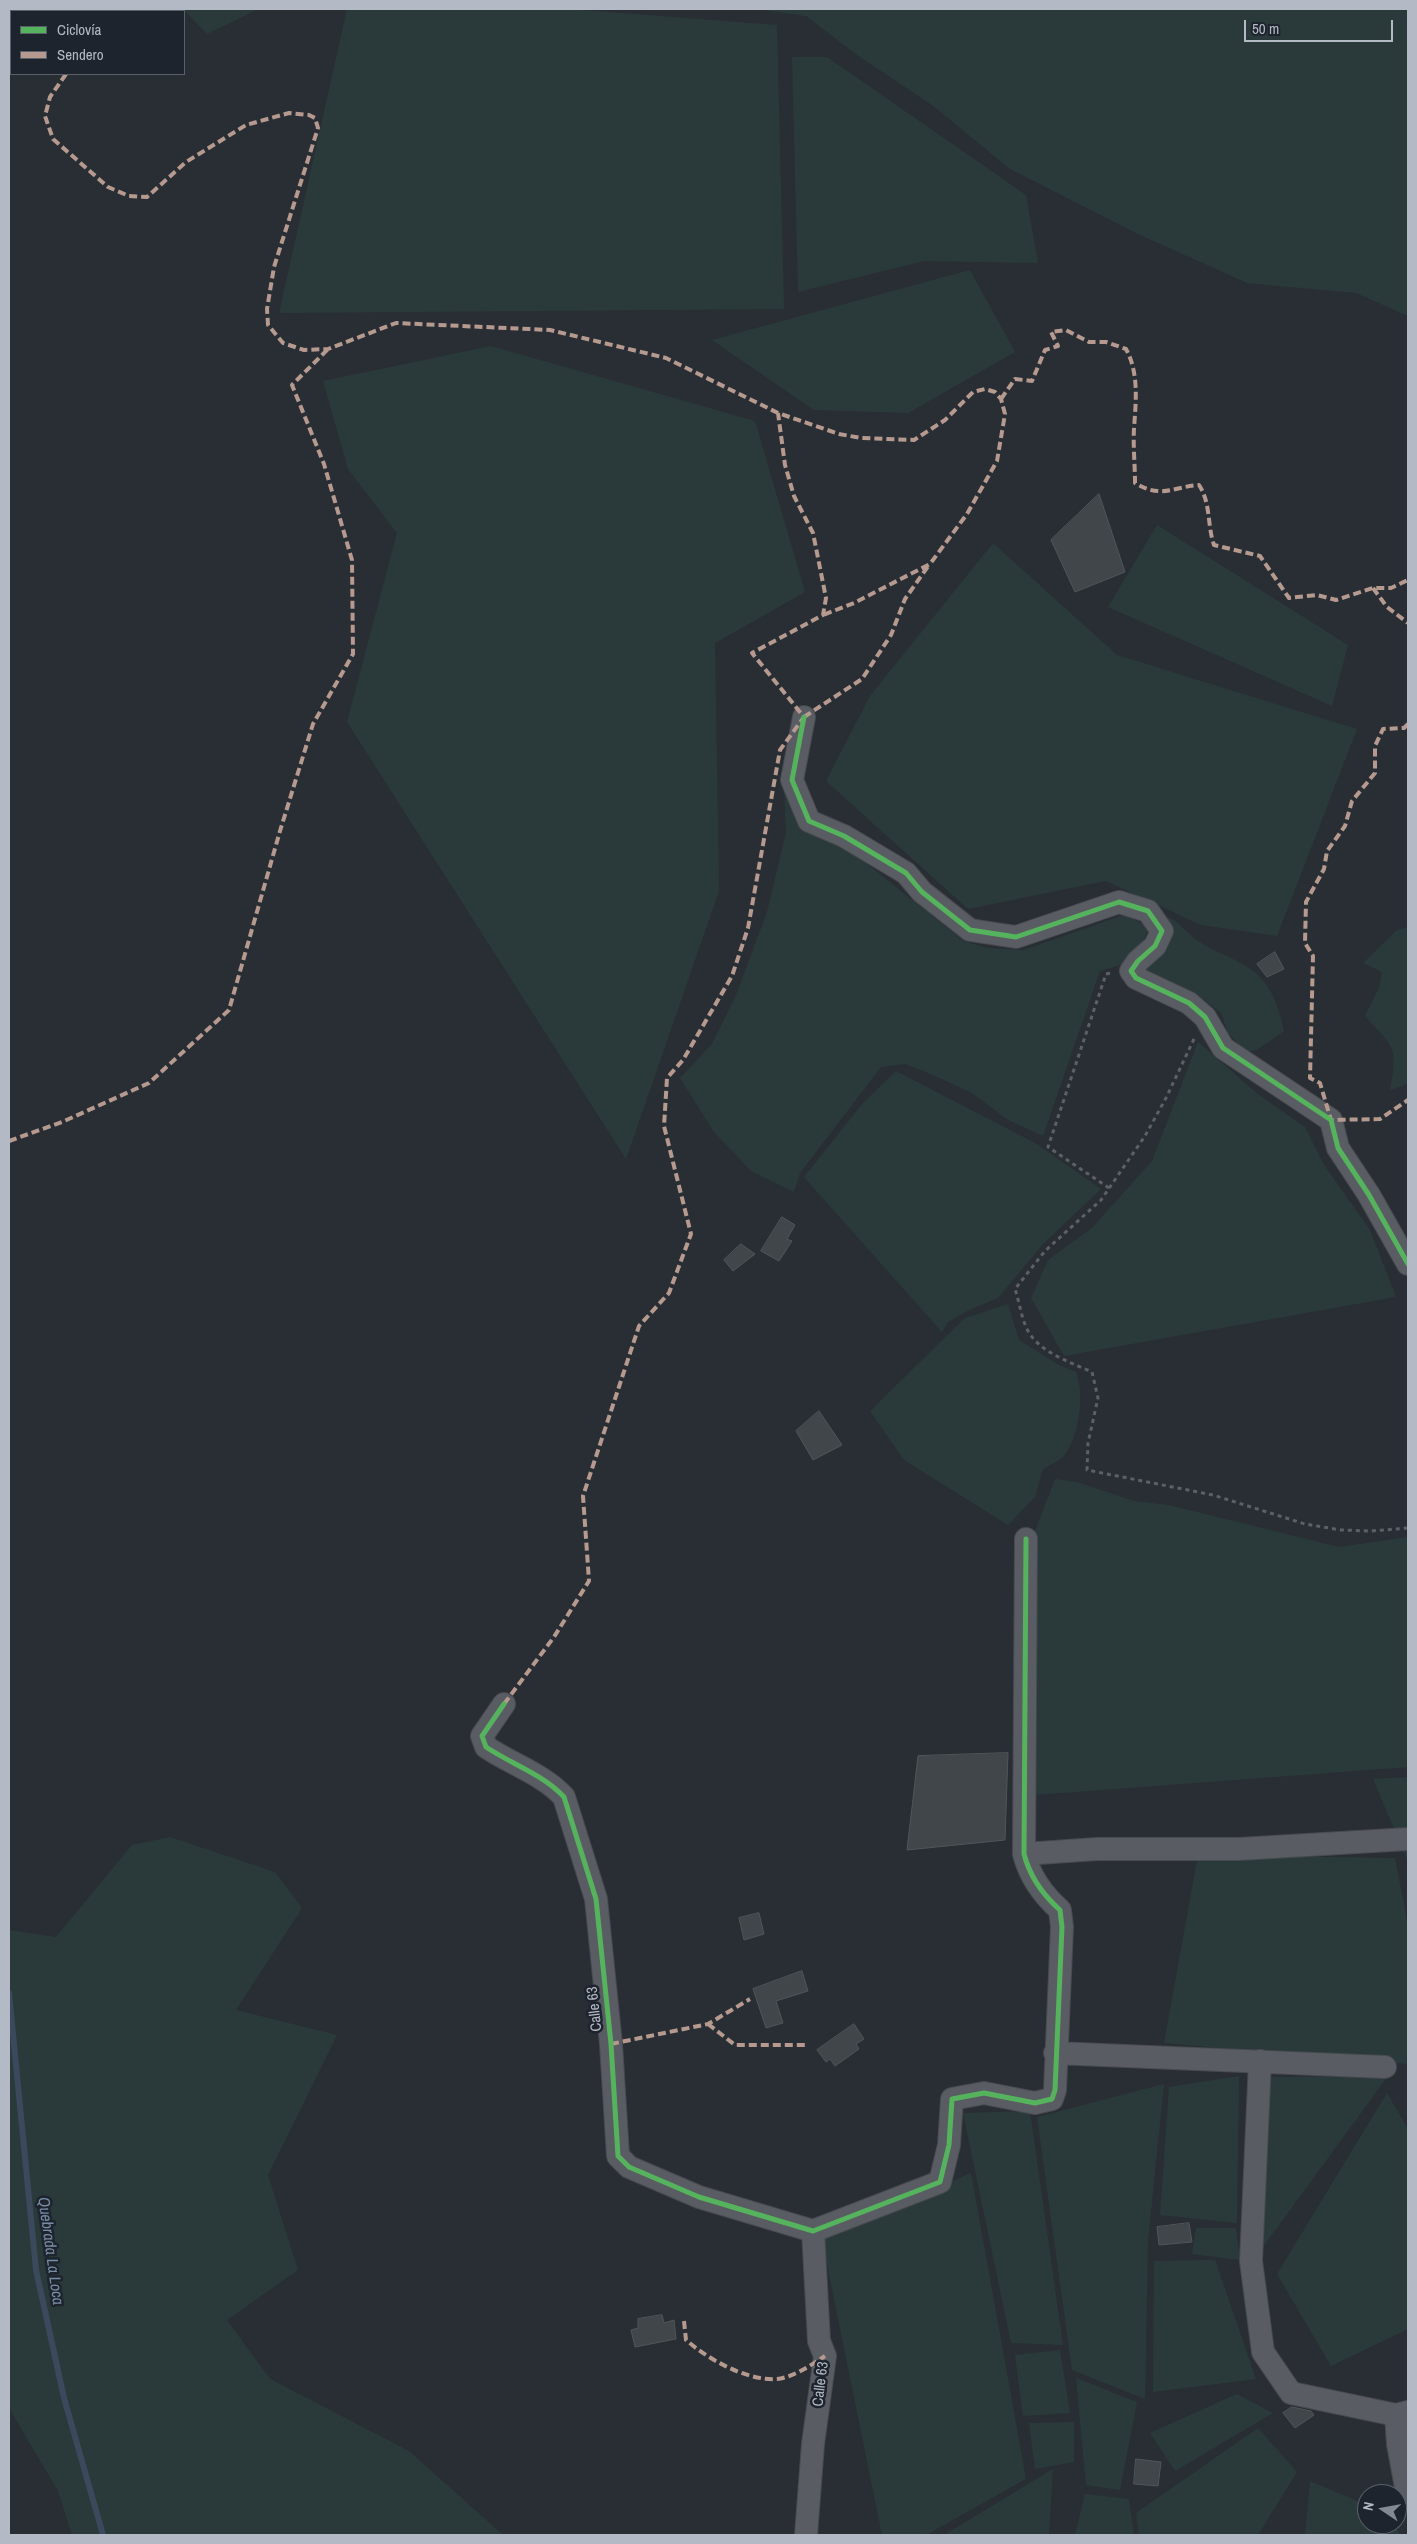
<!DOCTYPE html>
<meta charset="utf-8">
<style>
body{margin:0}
#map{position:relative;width:1417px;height:2544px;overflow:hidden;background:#292e34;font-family:"Archivo Narrow",sans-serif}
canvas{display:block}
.frame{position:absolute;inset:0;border:10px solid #b4bac5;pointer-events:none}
.legend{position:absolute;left:10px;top:10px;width:175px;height:65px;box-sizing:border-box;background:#1e242e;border:1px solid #5a606a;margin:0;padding:6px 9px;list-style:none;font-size:15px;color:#b4bac5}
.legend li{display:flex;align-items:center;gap:10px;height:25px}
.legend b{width:25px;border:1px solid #5a606a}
.north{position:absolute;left:1357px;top:2484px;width:50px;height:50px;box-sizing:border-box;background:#1e242e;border:1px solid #5a606a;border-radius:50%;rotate:282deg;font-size:14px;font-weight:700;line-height:20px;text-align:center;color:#b4bac5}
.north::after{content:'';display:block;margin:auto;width:18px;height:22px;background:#838992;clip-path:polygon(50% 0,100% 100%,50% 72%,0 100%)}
.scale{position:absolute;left:1244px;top:20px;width:149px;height:22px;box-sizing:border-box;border:2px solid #b4bac5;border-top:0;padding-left:6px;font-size:15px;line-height:18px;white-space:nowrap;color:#b4bac5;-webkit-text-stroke:4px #1e242e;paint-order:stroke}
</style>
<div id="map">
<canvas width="1417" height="2544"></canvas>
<div class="frame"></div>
<ul class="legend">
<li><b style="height:6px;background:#56b35d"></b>Ciclovía</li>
<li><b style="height:6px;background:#b69a8f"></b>Sendero</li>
</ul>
<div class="north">N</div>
<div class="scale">50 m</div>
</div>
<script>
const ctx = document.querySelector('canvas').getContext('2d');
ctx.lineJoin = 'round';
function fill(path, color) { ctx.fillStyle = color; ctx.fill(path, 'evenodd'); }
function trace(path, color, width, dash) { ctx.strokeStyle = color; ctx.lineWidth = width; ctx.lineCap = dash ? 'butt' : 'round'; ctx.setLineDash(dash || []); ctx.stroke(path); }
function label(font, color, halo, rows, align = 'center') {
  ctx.font = font + ' "Archivo Narrow",sans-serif'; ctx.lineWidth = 5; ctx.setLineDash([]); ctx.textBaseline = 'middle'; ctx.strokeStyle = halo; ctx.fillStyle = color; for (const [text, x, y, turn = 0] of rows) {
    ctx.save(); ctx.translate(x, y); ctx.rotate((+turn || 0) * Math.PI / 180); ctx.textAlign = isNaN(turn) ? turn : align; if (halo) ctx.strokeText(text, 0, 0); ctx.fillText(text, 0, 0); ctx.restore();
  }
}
fill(new Path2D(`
 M 183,9 L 258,9 L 207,34 Z
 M 347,9 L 569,9 L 777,25 L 784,309 L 279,313 Z
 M 755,9 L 1408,9 L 1408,316 L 1356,293 L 1247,283 L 1138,234 L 1010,169 L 932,105 L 857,55 L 806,16 Z
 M 792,57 L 827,57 L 1026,195 L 1038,263 L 924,261 L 798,292 Z
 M 970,270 L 1015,352 L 908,413 L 814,410 L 712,340 Z
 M 491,346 L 755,421 L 805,592 L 715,643 L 719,891 L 626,1159 L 347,722 L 397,533 L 348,469 L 323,381 Z
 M 1157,525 L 1348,645 L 1332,706 L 1108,607 Z
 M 993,543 L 1117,655 L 1357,729 L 1277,936 L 1201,925 L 1106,881 L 968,909 L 826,781 L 870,696 Z
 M 784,786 L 797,822 L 861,859 L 963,941 L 987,948 L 1024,950 L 1126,914 L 1148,928 C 1139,958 1130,963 1100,971 L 1043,1136 L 1008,1120 L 972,1093 L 933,1075 L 905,1064 L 881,1067 L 800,1173 L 794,1192 L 751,1171 L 714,1132 L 680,1078 L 712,1044 L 736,995 L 767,912 L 786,832 Z
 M 1161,915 C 1179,919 1183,930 1198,941 C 1214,952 1233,957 1249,968 C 1271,982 1279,1008 1284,1031 L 1257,1050 L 1246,1052 L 1228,1033 L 1221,1013 L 1197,994 L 1142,971 Z
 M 1408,927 L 1408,1083 L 1390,1091 C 1398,1046 1395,1049 1365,1016 L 1379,988 L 1382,972 L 1363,963 L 1397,930 Z
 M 1198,1042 L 1259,1095 L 1305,1127 L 1324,1165 L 1370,1230 L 1396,1297 L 1064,1356 L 1031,1298 L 1048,1260 L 1092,1228 L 1152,1161 Z
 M 896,1071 L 1035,1143 L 1101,1189 L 1044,1243 L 998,1298 L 969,1310 L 948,1322 L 942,1332 L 804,1177 L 863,1103 Z
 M 1008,1304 L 1019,1340 L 1059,1365 L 1076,1372 C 1085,1395 1079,1436 1064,1456 C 1060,1461 1049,1465 1043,1469 L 1035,1497 L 1008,1525 L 904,1460 L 870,1411 L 965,1318 Z
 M 1055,1479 L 1077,1482 L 1134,1501 L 1169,1505 L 1339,1547 L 1408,1537 L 1408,1767 L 1035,1795 L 1035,1531 Z
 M 1408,1777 L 1408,1862 L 1373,1779 Z
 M 170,1837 L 275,1872 L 302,1908 L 236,2010 L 337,2035 L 268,2175 L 298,2270 L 227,2320 L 270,2379 L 409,2451 L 503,2535 L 72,2535 L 58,2491 L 9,2408 L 9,1930 L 56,1937 L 132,1845 Z
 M 1198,1855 L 1395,1858 L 1408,1926 L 1408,2064 L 1164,2043 Z
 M 1239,2076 L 1237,2223 L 1160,2215 L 1169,2087 Z
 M 1388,2076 L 1263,2247 L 1270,2077 Z
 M 1164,2084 L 1148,2241 L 1145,2399 L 1072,2370 L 1037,2117 Z
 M 1387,2093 L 1408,2129 L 1408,2329 L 1331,2366 L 1277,2274 Z
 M 1030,2111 L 1063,2345 L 1011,2343 L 963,2113 Z
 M 971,2173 L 1026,2479 L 926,2535 L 882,2535 L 822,2240 Z
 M 1196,2228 L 1236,2228 L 1240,2260 L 1192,2254 Z
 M 1215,2260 L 1256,2379 L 1153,2392 L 1154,2261 Z
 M 1060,2350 L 1070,2413 L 1023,2416 L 1015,2355 Z
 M 1076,2378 L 1137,2402 L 1120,2490 L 1086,2485 Z
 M 1237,2394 L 1273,2413 L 1175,2471 L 1150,2433 Z
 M 1074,2422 L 1074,2462 L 1035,2469 L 1029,2423 Z
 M 1258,2428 L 1297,2472 L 1258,2535 L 1139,2535 L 1136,2513 Z
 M 1053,2469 L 1049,2535 L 944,2535 Z
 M 1310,2481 L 1367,2505 L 1367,2524 L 1393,2524 L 1400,2535 L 1305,2535 Z
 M 1085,2494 L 1129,2499 L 1134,2535 L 1075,2535 Z`), '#2a3a3a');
trace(new Path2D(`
 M 9,1993 L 36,2270 L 64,2398 L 103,2535`), '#3a495c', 6);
const building = new Path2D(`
 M 1099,494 L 1125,572 L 1075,592 L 1051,540 Z
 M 1275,952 L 1284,969 L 1267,977 L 1257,964 Z
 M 782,1217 L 795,1225 L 787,1239 L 792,1241 L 779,1261 L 761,1251 Z
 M 741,1244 L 755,1254 L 733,1271 L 724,1260 Z
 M 819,1411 L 842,1445 L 813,1460 L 796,1431 Z
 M 1008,1753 L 1005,1840 L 907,1850 L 918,1756 Z
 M 759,1913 L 764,1934 L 744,1940 L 739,1918 Z
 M 802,1971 L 808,1991 L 776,2001 L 783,2023 L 766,2028 L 753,1989 Z
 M 854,2024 L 864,2039 L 856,2044 L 859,2049 L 835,2066 L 830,2059 L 826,2062 L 817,2050 Z
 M 1189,2223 L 1192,2242 L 1159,2245 L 1157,2227 Z
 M 662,2315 L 664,2323 L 674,2320 L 676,2339 L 635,2347 L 631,2330 L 638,2328 L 638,2319 Z
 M 1292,2407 L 1311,2411 L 1314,2415 L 1295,2428 L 1283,2413 Z
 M 1136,2459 L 1161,2462 L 1158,2486 L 1134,2484 Z`);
fill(building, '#41464b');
trace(building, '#51555b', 1);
const minor = new Path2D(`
 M 804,717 L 792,780 L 809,821 L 844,836 L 906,873 L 922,892 L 970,930 L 1016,937 L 1119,902 L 1148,911 L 1162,931 L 1155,946 L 1138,961 L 1131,971 L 1136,978 L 1189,1003 L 1205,1017 L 1223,1048 L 1331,1120 L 1338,1148 L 1369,1195 L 1408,1264
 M 504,1704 L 482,1736 L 486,1747 C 511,1764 543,1774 564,1797 L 596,1899 L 611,2044 L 618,2156 L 629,2167 L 699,2197 L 813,2231
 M 1024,1854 L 1097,1849 L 1239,1849 L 1408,1839
 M 1055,2053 L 1385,2067
 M 1260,2061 L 1251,2261 L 1263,2352 L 1291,2393 L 1396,2415 L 1408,2412
 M 813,2231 L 940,2182 L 949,2145 L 952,2099 L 984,2093 L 1035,2103 L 1052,2099 L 1055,2090 L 1062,1927 L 1060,1910 C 1043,1895 1030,1877 1024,1854 L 1026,1539
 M 1396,2415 L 1398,2444 L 1408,2498
 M 806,2535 L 813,2444 L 825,2356 L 819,2341 L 813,2231`);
trace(minor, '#474a4f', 24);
trace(new Path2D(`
 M 1194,1039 L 1166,1098 L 1145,1136 L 1101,1200 L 1045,1251 L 1015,1289 C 1019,1301 1021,1315 1026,1327 C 1037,1352 1070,1362 1092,1372 L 1098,1398 L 1088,1443 L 1087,1470 L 1213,1495 L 1305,1524 L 1341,1530 L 1371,1531 L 1408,1528
 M 1109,1188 L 1048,1147 L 1106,974 L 1112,973`), '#5d6166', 3, [4, 4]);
trace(minor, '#595c62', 22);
trace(new Path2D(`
 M 77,9 L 78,11
 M 66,74 L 50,97 L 45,116 L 53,139 L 108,187 L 129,196 L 147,197 L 186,162 L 246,125 L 289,113 L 309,115 L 315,118 L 318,128 L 274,267 L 267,309 L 268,325 L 283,343 L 304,350 L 328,349 L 396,323 L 550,330 L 666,358 L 778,413 L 839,434 L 861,438 L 914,440 L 945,420 L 973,392 L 985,389 L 995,392 L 1001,399 L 1005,414 L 997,461 L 967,514 L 930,564 L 854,603 L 823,615
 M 1001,399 L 1015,379 L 1032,381 L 1045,350 L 1058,346 L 1051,332 L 1066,330 L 1089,342 L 1106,342 L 1126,349 C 1139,373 1136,401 1134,428 C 1133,446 1135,465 1135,483 C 1162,499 1172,487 1199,485 C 1211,503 1207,525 1214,545 L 1260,556 L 1289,598 L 1317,595 L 1336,600 L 1373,588 L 1391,588 L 1408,580
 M 1373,588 L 1387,607 L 1408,623
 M 804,717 L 862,679 L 891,635 L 905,599 L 929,565
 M 1408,724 L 1404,728 L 1383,729 L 1375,746 L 1375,773 L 1352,801 L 1345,826 L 1327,851 L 1324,869 L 1306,902 L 1305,943 L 1313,956 L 1310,1078 L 1320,1083 L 1331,1120 L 1380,1119 L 1408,1100
 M 9,1141 L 62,1122 L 149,1083 L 229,1010 L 280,831 L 313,724 L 353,654 L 352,560 L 324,464 L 292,385 L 328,349
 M 504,1704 L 554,1637 L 589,1581 L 583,1496 L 639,1326 L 669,1293 L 691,1234 L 664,1126 L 667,1078 L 683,1060 L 732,976 L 748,928 L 780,750 L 804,717 L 752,653 L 823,615 L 826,598 L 813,533 L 794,496 L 785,465 L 778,413
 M 708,2024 L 735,2045 L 807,2045
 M 611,2044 L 708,2024 L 750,1999
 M 684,2321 L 686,2340 C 708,2359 746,2381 777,2379 C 794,2377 811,2365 825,2356`), '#b69a8f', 4, [8, 4]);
trace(new Path2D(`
 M 804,717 L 792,780 L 809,821 L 844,836 L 906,873 L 922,892 L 970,930 L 1016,937 L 1119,902 L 1148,911 L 1162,931 L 1155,946 L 1138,961 L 1131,971 L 1136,978 L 1189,1003 L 1205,1017 L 1223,1048 L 1331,1120 L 1338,1148 L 1369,1195 L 1408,1264
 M 504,1704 L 482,1736 L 486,1747 C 511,1764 543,1774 564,1797 L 596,1899 L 611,2044 L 618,2156 L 629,2167 L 699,2197 L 813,2231 L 940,2182 L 949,2145 L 952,2099 L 984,2093 L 1035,2103 L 1052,2099 L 1055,2090 L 1062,1927 L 1060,1910 C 1043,1895 1030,1877 1024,1854 L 1026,1539`), '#56b35d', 5);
label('15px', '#b4bac5', '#1e242e', [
 ["Calle 63",595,2009,-96],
 ["Calle 63",821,2384,-83]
]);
label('italic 16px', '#788ca5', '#1e242e', [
 ["Quebrada La Loca",50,2251,82]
]);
</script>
